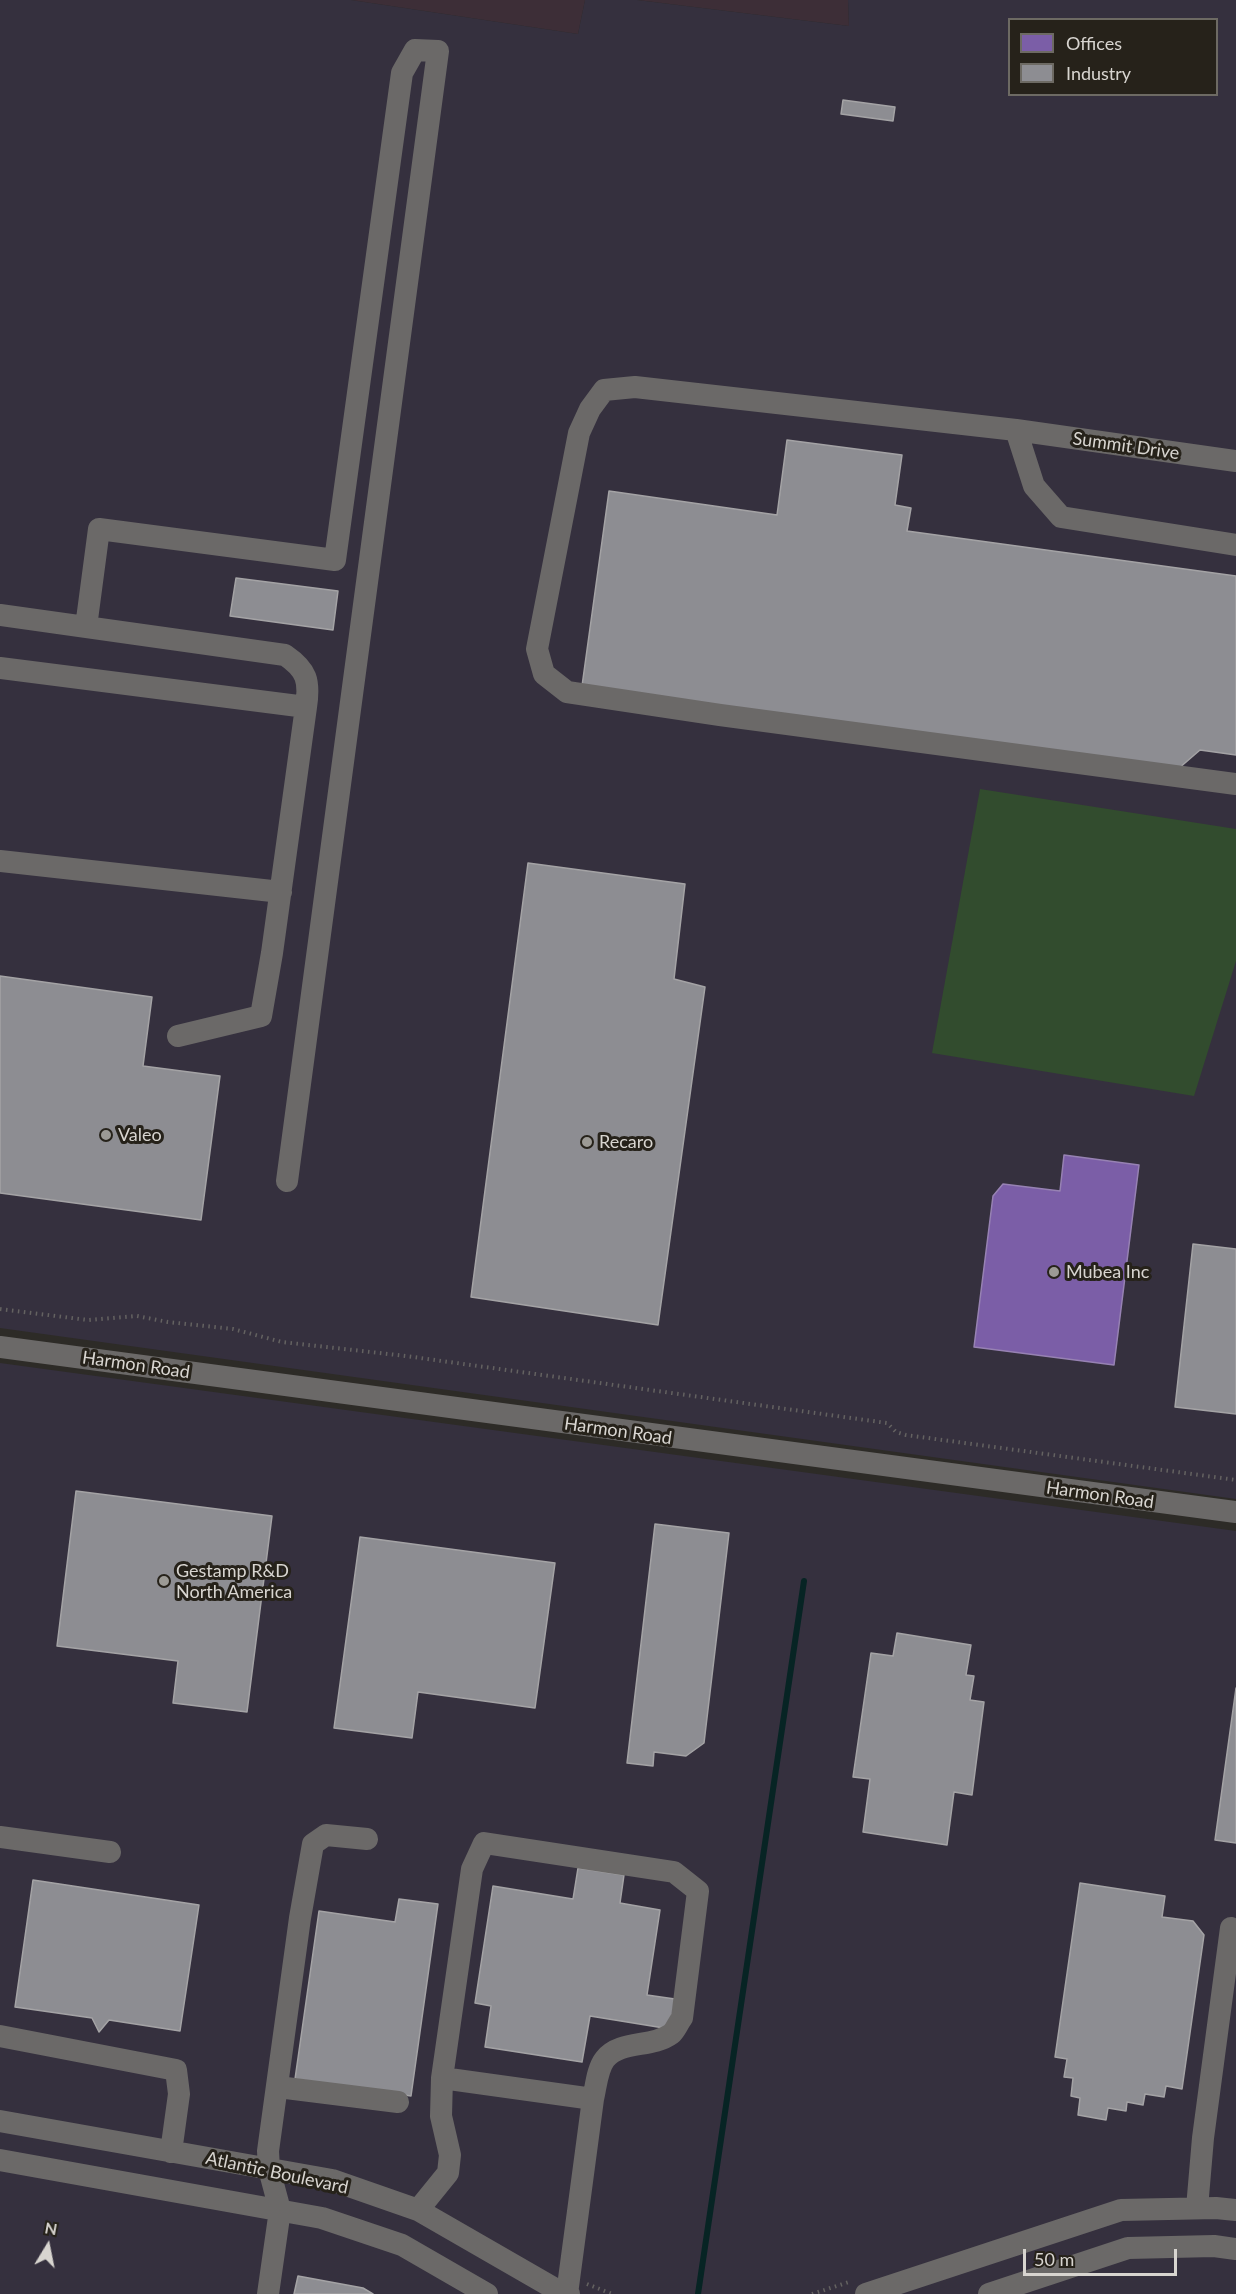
<!DOCTYPE html>
<style>
body{margin:0}
#map{position:relative;width:1236px;height:2294px;overflow:hidden;background:#2d2b27;font-family:Lato,sans-serif}
canvas{display:block}
.legend{position:absolute;left:1008px;top:18px;width:210px;height:78px;box-sizing:border-box;background:#26221a;border:2px solid #6d6a63;margin:0;padding:8px 10px;list-style:none;font-size:18px;color:#d8d5d0}
.legend li{display:flex;align-items:center;gap:12px;height:30px}
.legend b{width:30px;border:2px solid #6d6a63}
.north{position:absolute;left:18px;top:2216px;width:60px;height:60px;-webkit-text-stroke:4px #26221a;paint-order:stroke;rotate:10deg;font-size:16px;font-weight:700;line-height:24px;text-align:center;color:#d8d5d0}
.north::after{content:'';display:block;margin:auto;width:21px;height:27px;background:#d8d5d0;clip-path:polygon(50% 0,100% 100%,50% 72%,0 100%)}
.scale{position:absolute;left:1023px;top:2249px;width:154px;height:27px;box-sizing:border-box;border:3px solid #d8d5d0;border-top:0;padding-left:8px;font-size:18px;line-height:21px;white-space:nowrap;color:#d8d5d0;-webkit-text-stroke:4px #26221a;paint-order:stroke}
</style>
<div id="map">
<canvas width="1236" height="2294"></canvas>
<ul class="legend">
<li><b style="height:16px;background:#7b5ea7"></b>Offices</li>
<li><b style="height:16px;background:#8d8d92"></b>Industry</li>
</ul>
<div class="north">N</div>
<div class="scale">50 m</div>
</div>
<script>
const ctx = document.querySelector('canvas').getContext('2d');
ctx.lineJoin = 'round';
function fill(path, color) { ctx.fillStyle = color; ctx.fill(path, 'evenodd'); }
function trace(path, color, width, dash) { ctx.strokeStyle = color; ctx.lineWidth = width; ctx.lineCap = dash ? 'butt' : 'round'; ctx.setLineDash(dash || []); ctx.stroke(path); }
function label(font, color, halo, rows, align = 'center') {
  ctx.font = font + ' Lato,sans-serif'; ctx.lineWidth = 6; ctx.setLineDash([]); ctx.textBaseline = 'middle'; ctx.strokeStyle = halo; ctx.fillStyle = color; for (const [text, x, y, turn = 0] of rows) {
    ctx.save(); ctx.translate(x, y); ctx.rotate((+turn || 0) * Math.PI / 180); ctx.textAlign = isNaN(turn) ? turn : align; if (halo) ctx.strokeText(text, 0, 0); ctx.fillText(text, 0, 0); ctx.restore();
  }
}
fill(new Path2D(`
 M 351,0 L 585,0 L 578,34 Z
 M 637,0 L 848,0 L 849,26 Z`), '#3d2e37');
fill(new Path2D(`
 M 0,0 L 351,0 L 578,34 L 585,0 L 637,0 L 849,26 L 848,0 L 1236,0 L 1236,1499 L 0,1328 ZM 1010,20 L 1216,20 L 1216,94 L 1010,94 Z
 M 0,1363 L 1236,1531 L 1236,2294 L 0,2294 Z`), '#35303e');
fill(new Path2D(`
 M 980,789 L 1236,829 L 1236,961 L 1194,1096 L 932,1053 Z`), '#324c2e');
const offices = new Path2D(`
 M 1064,1155 L 1139,1165 L 1114,1365 L 974,1347 L 993,1196 L 1003,1184 L 1060,1191 Z`);
fill(offices, '#7b5ea7');
trace(offices, '#9782b3', 1.5);
const industry = new Path2D(`
 M 843,100 L 895,107 L 893,121 L 841,114 Z
 M 787,440 L 902,455 L 895,505 L 911,508 L 907,531 L 1236,576 L 1236,755 L 1200,750 L 1178,769 L 582,686 L 609,491 L 777,515 Z
 M 236,578 L 338,591 L 333,630 L 230,616 Z
 M 528,863 L 685,884 L 674,979 L 705,987 L 658,1325 L 471,1297 Z
 M 0,976 L 152,997 L 143,1066 L 220,1076 L 201,1220 L 0,1193 Z
 M 1193,1244 L 1236,1249 L 1236,1414 L 1175,1407 Z
 M 76,1491 L 272,1516 L 247,1712 L 173,1703 L 178,1661 L 57,1646 Z
 M 655,1524 L 729,1533 L 704,1743 L 686,1756 L 654,1752 L 653,1766 L 627,1763 Z
 M 360,1537 L 555,1563 L 535,1708 L 418,1692 L 412,1738 L 334,1728 Z
 M 897,1633 L 971,1645 L 966,1675 L 974,1676 L 970,1700 L 984,1702 L 972,1795 L 954,1792 L 947,1845 L 863,1832 L 870,1779 L 853,1777 L 871,1653 L 893,1656 Z
 M 1236,1688 L 1236,1843 L 1215,1840 Z
 M 578,1868 L 624,1875 L 620,1903 L 660,1910 L 647,1995 L 675,1999 L 670,2029 L 590,2016 L 582,2062 L 485,2047 L 491,2006 L 475,2003 L 493,1886 L 573,1899 Z
 M 33,1880 L 199,1905 L 180,2031 L 109,2020 L 99,2032 L 92,2018 L 15,2007 Z
 M 1080,1883 L 1165,1896 L 1162,1917 L 1193,1921 L 1204,1935 L 1182,2089 L 1166,2086 L 1164,2097 L 1145,2094 L 1143,2105 L 1127,2102 L 1126,2111 L 1108,2108 L 1106,2120 L 1078,2115 L 1080,2098 L 1071,2096 L 1073,2078 L 1064,2077 L 1067,2059 L 1055,2057 Z
 M 399,1899 L 438,1904 L 411,2096 L 295,2079 L 319,1911 L 395,1922 Z
 M 298,2276 L 363,2288 L 373,2294 L 294,2294 Z`);
fill(industry, '#8d8d92');
trace(industry, '#a4a3a5', 1.5);
trace(new Path2D(`
 M 698,2294 L 804,1581`), '#072424', 6);
trace(new Path2D(`
 M 0,1309 L 88,1320 L 137,1316 L 168,1322 L 233,1329 L 282,1342 L 406,1356 L 887,1423 L 896,1432 L 906,1435 L 1236,1480
 M 587,2284 L 612,2294
 M 812,2294 L 849,2282`), '#646261', 4, [1.5, 4.5]);
trace(new Path2D(`
 M 1016,430 L 1034,486 L 1061,517 L 1236,545
 M 1236,461 L 1016,430 L 635,387 L 604,390 L 590,409 L 579,433 L 537,649 L 544,674 L 567,692 L 720,715 L 1236,784
 M 0,615 L 285,655 C 307,670 310,681 306,707 L 272,953 L 261,1016 L 178,1036
 M 86,627 L 99,529 L 335,560 L 402,73 L 415,50 L 438,51 L 287,1181
 M 0,668 L 306,707
 M 0,861 L 281,892
 M 0,1347 L 1236,1512
 M 0,1837 L 110,1852
 M 0,2036 L 176,2070 L 179,2094 L 171,2152
 M 442,2078 L 472,1869 L 484,1843 L 674,1872 L 698,1891 L 682,2018 C 678,2023 675,2031 671,2034 C 652,2048 620,2040 605,2059 C 597,2069 596,2087 593,2099 L 567,2294
 M 278,2087 L 398,2102
 M 0,2121 L 332,2180 L 418,2210 L 557,2290 L 569,2294
 M 0,2160 L 322,2218 L 402,2245 L 487,2294
 M 1197,2208 L 1203,2138 L 1231,1928
 M 418,2210 L 448,2173 L 450,2155 L 441,2116 L 442,2078 L 593,2099
 M 268,2294 L 280,2210 L 269,2169 L 268,2151 L 300,1918 L 313,1844 L 326,1835 L 367,1839
 M 866,2294 L 1121,2210 L 1216,2208 L 1236,2210
 M 989,2294 L 1128,2248 L 1214,2246 L 1236,2249`), '#6b6968', 22);
for (const [x, y, r, color] of [
 [106,1135,6,"#9c9a95"],
 [587,1142,6,"#9c9a95"],
 [1054,1272,6,"#9c9a95"],
 [164,1581,6,"#9c9a95"]
]) { const dot = new Path2D(); dot.arc(x, y, r, 0, 2 * Math.PI); ctx.fillStyle = color; ctx.fill(dot); trace(dot, '#26221a', 2); }
label('18px', '#d8d5d0', '#26221a', [
 ["Summit Drive",1126,446,8],
 ["Harmon Road",136,1365,8],
 ["Harmon Road",618,1431,8],
 ["Harmon Road",1100,1495,8],
 ["Atlantic Boulevard",277,2173,12]
]);
label('18px', '#d8d5d0', '#26221a', [
 ["Valeo",118,1135],
 ["Recaro",599,1142],
 ["Mubea Inc",1066,1272],
 ["Gestamp R&D",176,1571],
 ["North America",176,1592]
], 'left');
</script>
